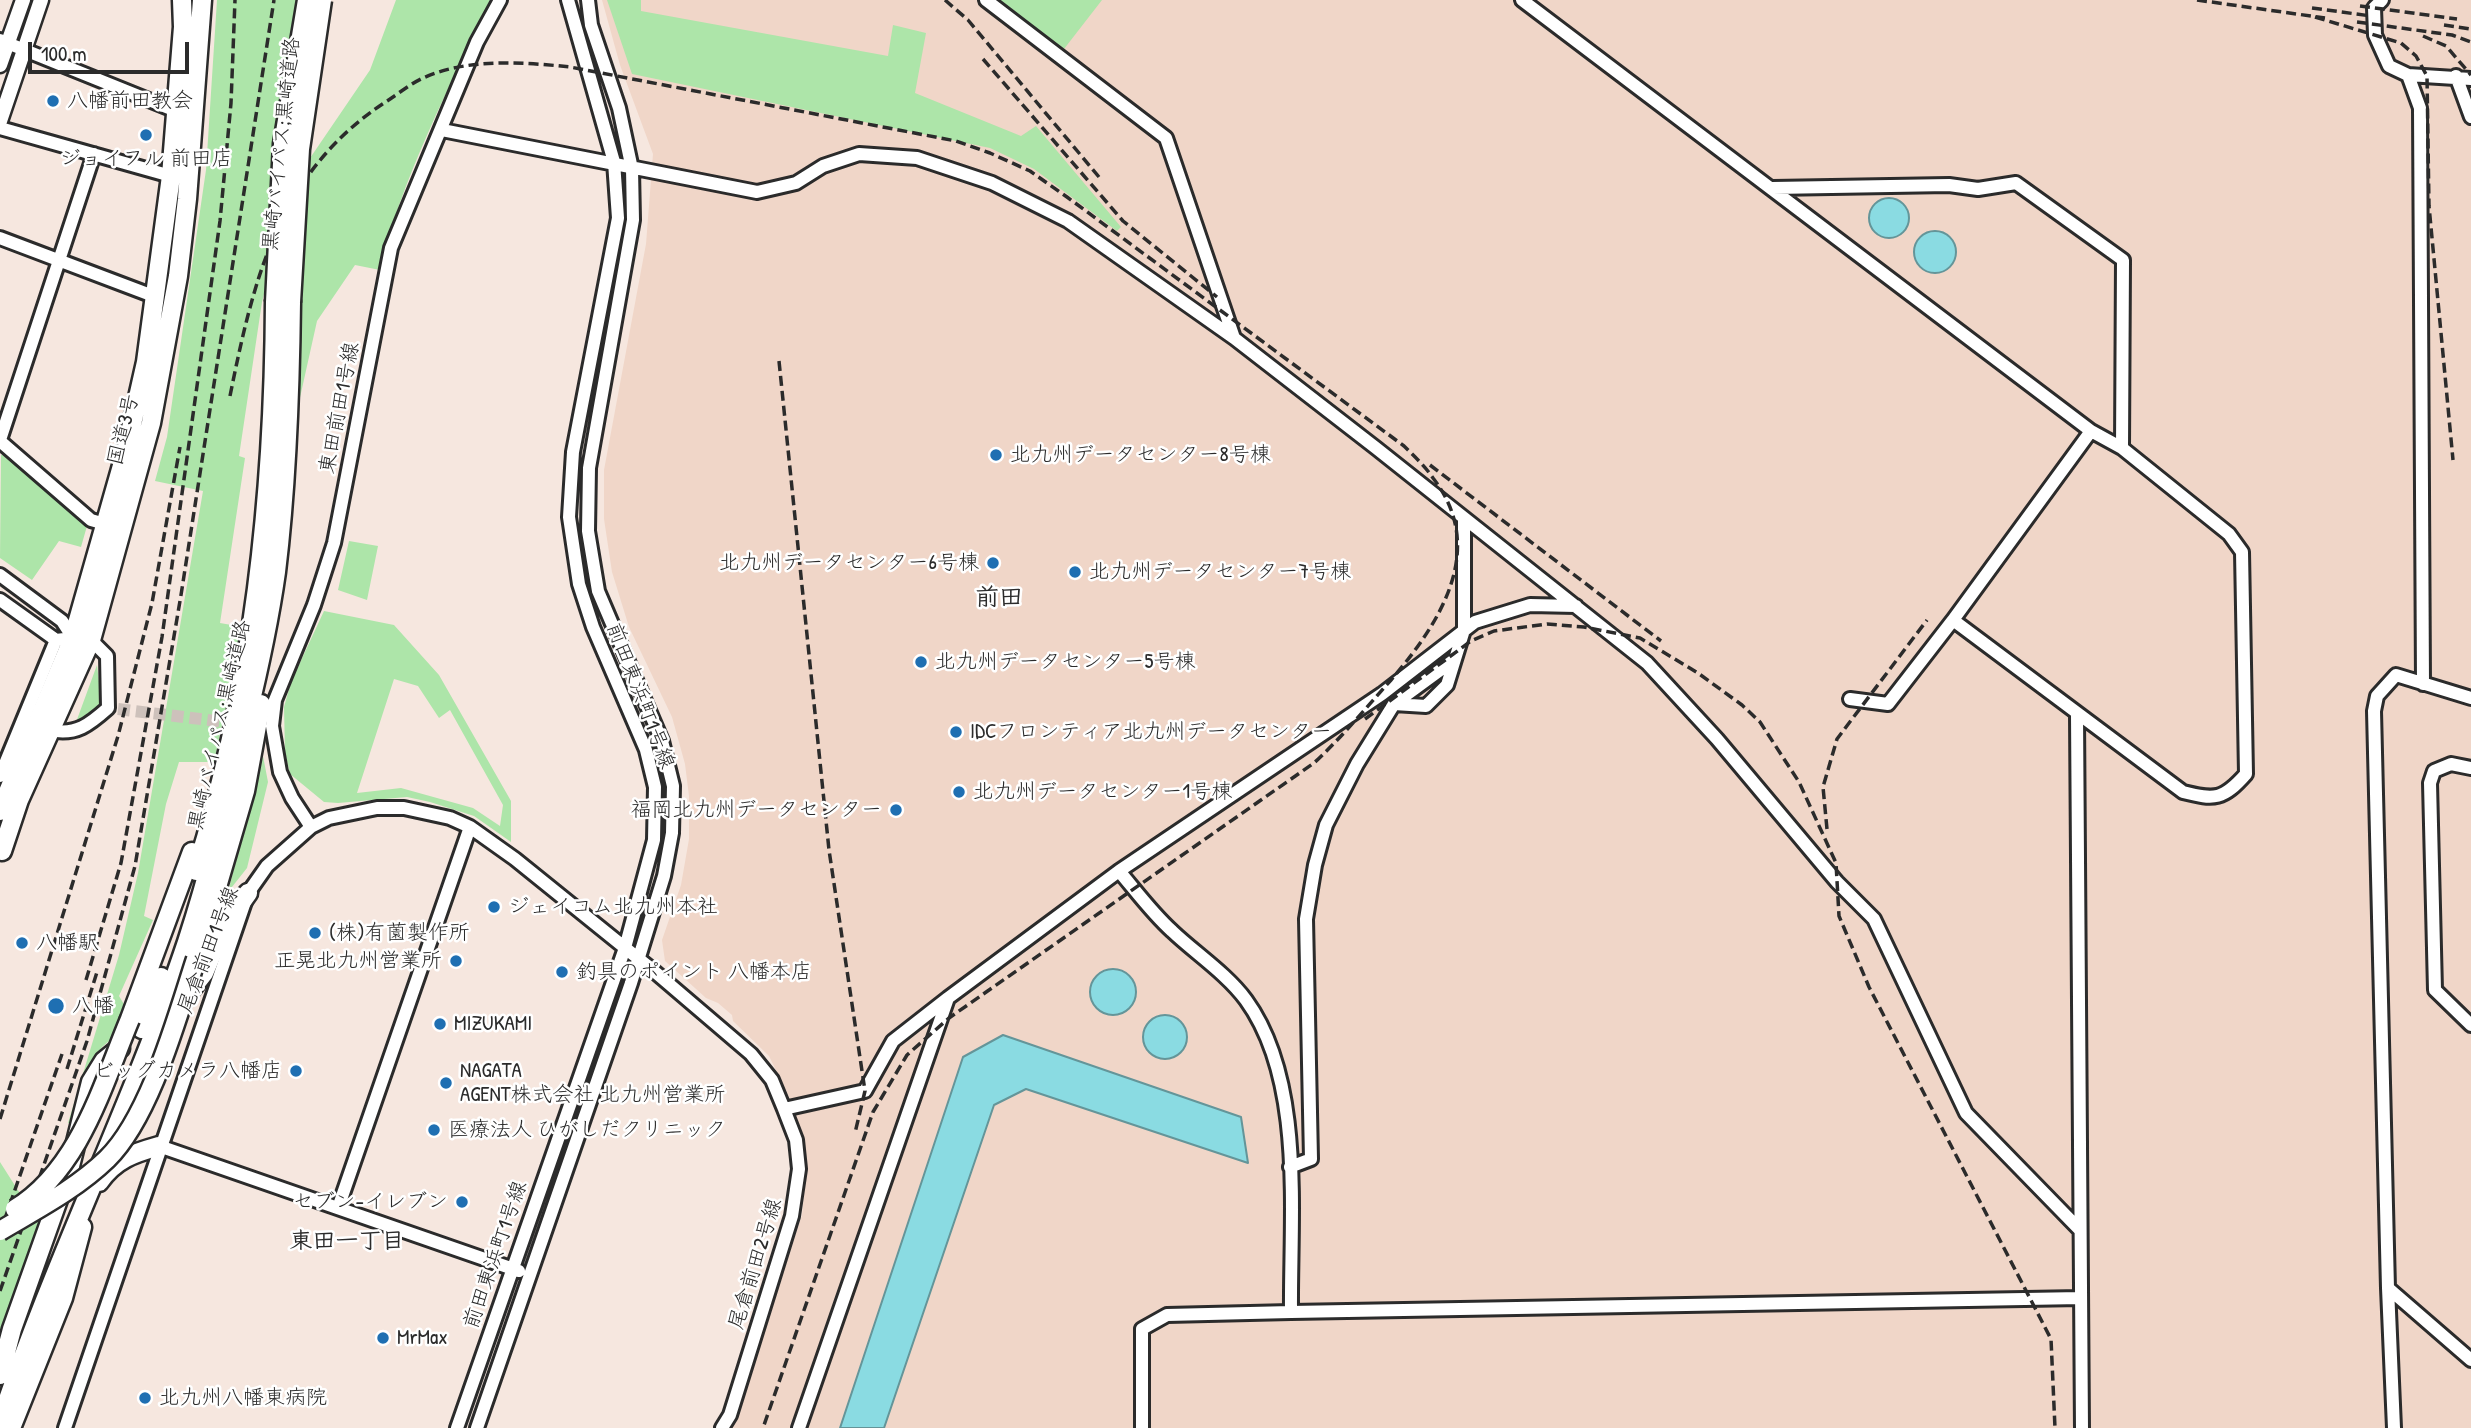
<!DOCTYPE html>
<meta charset="utf-8">
<style>
body{margin:0}
#map{position:relative;width:2471px;height:1428px;overflow:hidden;background:#f6e7df;font-family:"Patrick Hand",sans-serif}
canvas{display:block}
.scale{position:absolute;left:28px;top:42px;width:161px;height:32px;box-sizing:border-box;border:4px solid #2b2b2b;border-top:0;padding-left:9px;font-size:21px;line-height:24px;white-space:nowrap;color:#2b2b2b;-webkit-text-stroke:5px #fff;paint-order:stroke}
</style>
<div id="map">
<canvas width="2471" height="1428"></canvas>
<div class="scale">100 m</div>
</div>
<script>
const ctx = document.querySelector('canvas').getContext('2d');
ctx.lineJoin = 'round';
function fill(path, color) { ctx.fillStyle = color; ctx.fill(path, 'evenodd'); }
function trace(path, color, width, dash) { ctx.strokeStyle = color; ctx.lineWidth = width; ctx.lineCap = dash ? 'butt' : 'round'; ctx.setLineDash(dash || []); ctx.stroke(path); }
function label(font, color, halo, rows, align = 'center') {
  ctx.font = font + ' "Patrick Hand","Klee One",sans-serif'; ctx.lineWidth = 5; ctx.setLineDash([]); ctx.textBaseline = 'middle'; ctx.strokeStyle = halo; ctx.fillStyle = color; for (const [text, x, y, turn = 0] of rows) {
    ctx.save(); ctx.translate(x, y); ctx.rotate((+turn || 0) * Math.PI / 180); ctx.textAlign = isNaN(turn) ? turn : align; if (halo) ctx.strokeText(text, 0, 0); ctx.fillText(text, 0, 0); ctx.restore();
  }
}
fill(new Path2D(`
 M 602,0 L 2471,0 L 2471,1428 L 732,1428 L 802,1215 L 807,1163 L 794,1107 L 769,1056 L 733,1021 L 732,1015 L 718,1003 L 706,998 L 665,961 L 662,940 L 681,885 L 689,839 L 689,796 L 685,764 L 672,717 L 629,627 L 612,572 L 604,519 L 604,470 L 646,244 L 653,154 L 620,65 Z`), '#f0d6c8');
fill(new Path2D(`
 M 217,0 L 297,0 L 274,160 L 306,164 L 370,70 L 396,0 L 490,0 C 450,87 402,176 380,270 L 355,265 L 317,321 L 299,402 L 303,204 L 269,238 L 268,278 L 262,302 L 239,456 L 245,458 L 220,623 L 243,627 L 214,762 L 179,762 L 166,804 L 144,916 L 153,920 L 119,996 L 125,1006 L 114,1037 L 102,1047 L 88,1068 L 73,1124 L 68,1123 L 119,955 L 138,873 L 203,491 L 155,481 L 167,437 L 206,170 Z
 M 607,0 L 641,0 L 641,11 L 888,56 L 893,25 L 926,33 L 915,93 L 1021,136 L 1036,126 L 1121,227 L 1117,231 L 1034,169 L 990,148 L 632,74 Z
 M 998,0 L 1102,0 L 1064,49 Z
 M 1,455 L 7,455 L 87,526 L 81,547 L 59,541 L 32,580 L 0,558 Z
 M 349,541 L 378,546 L 367,600 L 338,590 Z
 M 324,611 L 394,625 L 439,675 L 511,801 L 511,842 L 474,816 L 430,802 L 407,797 L 338,803 L 324,802 L 290,774 L 285,752 L 284,707 L 291,682 ZM 394,679 L 418,686 L 439,718 L 450,710 L 503,805 L 500,826 L 473,808 L 401,788 L 357,793 Z
 M 97,665 L 101,698 L 97,711 L 75,725 Z
 M 263,756 L 268,782 L 247,868 L 228,892 Z
 M 0,1162 L 40,1225 L 0,1332 Z`), '#ade5a9');
const water = new Path2D(`
 M1869 218a20 20 0 1 1 40 0a20 20 0 1 1-40 0Z
 M1914 252a21 21 0 1 1 42 0a21 21 0 1 1-42 0Z
 M1090 992a23 23 0 1 1 46 0a23 23 0 1 1-46 0Z
 M1143 1037a22 22 0 1 1 44 0a22 22 0 1 1-44 0Z
 M 1003,1035 L 1241,1117 L 1248,1163 L 1026,1089 L 994,1105 L 884,1428 L 840,1428 L 963,1057 Z`);
fill(water, '#8adbe2');
trace(water, '#649599', 2);
trace(new Path2D(`
 M 118,709 L 241,724`), '#cdc1bb', 12, [12, 6]);
const minor = new Path2D(`
 M 986,0 L 1166,138 L 1234,338
 M 1522,0 L 2091,431 L 2122,448 L 2229,534 L 2242,552 L 2246,774 C 2223,800 2215,800 2183,792 L 1953,620 L 2091,431
 M 2382,0 L 2374,8 L 2375,35 L 2389,66 L 2408,75 L 2420,108 L 2423,684
 M 0,40 L 176,111
 M 2408,75 L 2471,79
 M 2456,76 L 2471,117
 M 0,128 L 171,176
 M 442,130 L 757,192 L 796,183 L 823,166 L 859,154 L 917,158 L 992,183 L 1068,221 L 1234,338 L 1376,448 L 1647,663 L 1717,739 L 1837,882 L 1874,919 L 1966,1113 L 2080,1230
 M 1773,188 L 1949,185 L 1978,189 L 2016,183 L 2123,260 L 2122,448
 M 0,238 L 156,297
 M 0,440 L 94,154
 M 0,441 L 91,520 L 105,524
 M 0,575 L 62,621 L 73,638 L 56,640 L 0,600
 M 1850,699 L 1888,704 L 1953,620
 M 1394,704 L 1426,706 L 1447,685 L 1464,630 L 1464,518
 M 2077,715 L 2082,1428
 M 50,730 C 76,736 90,724 108,708 L 107,656 L 91,640 L 85,639
 M 2471,768 L 2451,764 L 2434,771 L 2430,783 L 2435,990 L 2471,1025
 M 0,776 L 56,640
 M 311,827 L 292,798 L 280,772 L 272,726 L 275,700 L 314,605 L 334,543 L 391,248 L 477,42 L 500,0
 M 1119,871 C 1136,891 1152,913 1172,931 C 1195,953 1227,974 1246,1000 C 1305,1081 1290,1216 1291,1312 L 2081,1298
 M 784,1109 L 865,1091 L 893,1041 L 948,998 L 1119,871 L 1382,694 L 1475,622 L 1530,605 L 1576,606
 M 159,1146 L 519,1271
 M 1290,1167 L 1311,1159 L 1306,919 L 1315,865 L 1326,825 L 1357,764 L 1394,704 L 1454,660
 M 338,1208 L 470,827
 M 2388,1288 L 2471,1360
 M 65,1428 L 248,893 L 267,866 L 311,827 L 329,818 L 377,808 L 404,808 L 450,818 L 470,827 L 515,859 L 655,972 L 751,1054 L 772,1080 L 784,1109 L 796,1140 L 799,1169 L 792,1216 L 730,1415 L 722,1428
 M 457,1428 L 625,948 L 654,840 L 655,787 L 646,750 L 593,627 L 579,584 L 569,517 L 573,452 L 618,218 L 614,162 L 568,0
 M 477,1428 L 631,983 L 664,876 L 672,833 L 673,786 L 662,741 L 598,591 L 588,531 L 589,468 L 633,220 L 632,169 L 619,108 L 591,25 L 588,0
 M 799,1428 L 948,998
 M 1142,1428 L 1142,1329 L 1167,1315 L 1291,1312
 M 2394,1428 L 2388,1288 L 2374,711 L 2377,696 L 2396,675 L 2471,698`);
const major = new Path2D(`
 M 0,65 L 23,0
 M 0,121 L 41,0`);
const highway = new Path2D(`
 M 0,811 L 73,638 L 125,455 L 146,362 L 171,176 L 183,27 L 182,0
 M 2,851 L 19,800 L 91,640 L 151,423 L 178,276 L 187,199 L 202,0
 M 196,871 C 254,686 274,494 275,302
 M 196,959 L 245,791 L 261,704
 M 182,1001 L 204,973 L 223,928 L 248,893
 M 130,1019 L 192,852
 M 142,1029 L 161,977
 M 99,1182 C 115,1159 134,1153 159,1146
 M 0,1375 L 12,1329 L 70,1166 L 91,1082 L 104,1061 L 120,1048
 M 0,1423 C 54,1260 132,1106 187,942 C 211,869 228,796 246,721 C 258,672 269,622 276,572 C 287,482 290,392 291,302
 M 11,1428 L 63,1298 L 82,1227`);
trace(minor, '#2b2b2b', 18);
trace(major, '#2b2b2b', 19);
trace(highway, '#2b2b2b', 23);
trace(minor, '#fff', 12);
trace(major, '#fff', 14);
trace(highway, '#fff', 18);
trace(new Path2D(`
 M 945,0 L 968,20 L 1099,177
 M 2197,0 L 2325,18
 M 2360,6 L 2457,19
 M 2312,8 L 2371,16
 M 2315,17 L 2401,43 L 2416,56 L 2427,76 L 2429,206 L 2453,460
 M 2357,22 L 2452,35 L 2471,42
 M 2444,25 L 2471,29
 M 2423,36 L 2446,46 L 2471,75
 M 983,59 L 1123,221 L 1217,297
 M 779,361 L 829,850 L 865,1091 L 855,1133
 M 230,396 C 254,277 279,171 387,101 C 398,94 410,84 423,78 C 467,58 523,62 570,67 L 956,141 L 990,153 L 1030,171 L 1067,197 L 1404,446 C 1414,456 1425,466 1433,478 C 1488,549 1440,623 1391,680 C 1366,708 1342,737 1314,763 L 949,1018 L 907,1055 L 873,1112 L 763,1428
 M 1430,465 L 1661,641
 M 1365,719 L 1471,641 L 1494,631 L 1547,624 L 1584,627 L 1640,638 L 1698,673 L 1742,705 L 1760,722 L 1799,782 L 1836,863 L 1839,916 L 1869,987 L 2051,1339 L 2055,1428
 M 1827,829 L 1823,787 L 1837,739 L 1927,620
 M 86,980 L 121,863 L 162,637 L 220,221 L 231,103 L 235,0
 M 67,1069 L 97,972
 M 0,1119 L 118,736 L 152,603 L 180,447
 M 0,1233 L 62,1054
 M 0,1291 L 87,1041 L 135,866 L 181,595 L 274,0`), '#2b2b2b', 3.5, [10, 5]);
const highwayBridge = new Path2D(`
 M 275,302 L 283,144 L 307,0
 M 291,302 L 300,149 L 322,0
 M 15,1209 C 80,1169 102,1086 130,1019
 M 0,1231 C 37,1209 76,1189 107,1159 C 150,1117 177,1017 196,959`);
trace(highwayBridge, '#2b2b2b', 23, []);
trace(highwayBridge, '#fff', 18);
for (const [x, y, r, color] of [
 [53,101,7,"#1f6fb2"],
 [146,135,7,"#1f6fb2"],
 [996,455,7,"#1f6fb2"],
 [993,563,7,"#1f6fb2"],
 [1075,572,7,"#1f6fb2"],
 [921,662,7,"#1f6fb2"],
 [956,732,7,"#1f6fb2"],
 [959,792,7,"#1f6fb2"],
 [896,810,7,"#1f6fb2"],
 [494,907,7,"#1f6fb2"],
 [315,933,7,"#1f6fb2"],
 [22,943,7,"#1f6fb2"],
 [456,961,7,"#1f6fb2"],
 [562,972,7,"#1f6fb2"],
 [56,1006,9,"#1f6fb2"],
 [440,1024,7,"#1f6fb2"],
 [296,1071,7,"#1f6fb2"],
 [446,1083,7,"#1f6fb2"],
 [434,1130,7,"#1f6fb2"],
 [462,1202,7,"#1f6fb2"],
 [383,1338,7,"#1f6fb2"],
 [145,1398,7,"#1f6fb2"]
]) { const dot = new Path2D(); dot.arc(x, y, r, 0, 2 * Math.PI); ctx.fillStyle = color; ctx.fill(dot); trace(dot, '#fff', 2.5); }
label('21px', '#2b2b2b', '#fff', [
 ["八幡前田教会",67,101],
 ["ジョイフル 前田店",146,159,"center"],
 ["北九州データセンター8号棟",1010,455],
 ["北九州データセンター6号棟",979,563,"right"],
 ["北九州データセンター7号棟",1089,572],
 ["北九州データセンター5号棟",935,662],
 ["IDCフロンティア北九州データセンター",970,732],
 ["北九州データセンター1号棟",973,792],
 ["福岡北九州データセンター",882,810,"right"],
 ["ジェイコム北九州本社",508,907],
 ["(株)有薗製作所",329,933],
 ["八幡駅",36,943],
 ["正晃北九州営業所",442,961,"right"],
 ["釣具のポイント 八幡本店",576,972],
 ["八幡",72,1006],
 ["MIZUKAMI",454,1024],
 ["ビッグカメラ八幡店",282,1071,"right"],
 ["NAGATA",460,1071],
 ["AGENT株式会社 北九州営業所",460,1095],
 ["医療法人 ひがしだクリニック",448,1130],
 ["セブン-イレブン",448,1202,"right"],
 ["MrMax",397,1338],
 ["北九州八幡東病院",159,1398]
], 'left');
label('21px', '#2b2b2b', '#fff', [
 ["黒崎バイパス;黒崎道路",282,144,-84],
 ["東田前田1号線",340,408,-79],
 ["国道3号",124,430,-76],
 ["前田東浜町1号線",640,696,69],
 ["黒崎バイパス;黒崎道路",220,725,-77],
 ["尾倉前田1号線",209,950,-69],
 ["前田東浜町1号線",496,1255,-71],
 ["尾倉前田2号線",756,1264,-73]
]);
label('bold 23px', '#2b2b2b', '#fff', [
 ["東田一丁目",347,1242]
]);
label('bold 24px', '#2b2b2b', '#fff', [
 ["前田",999,599]
]);
</script>
